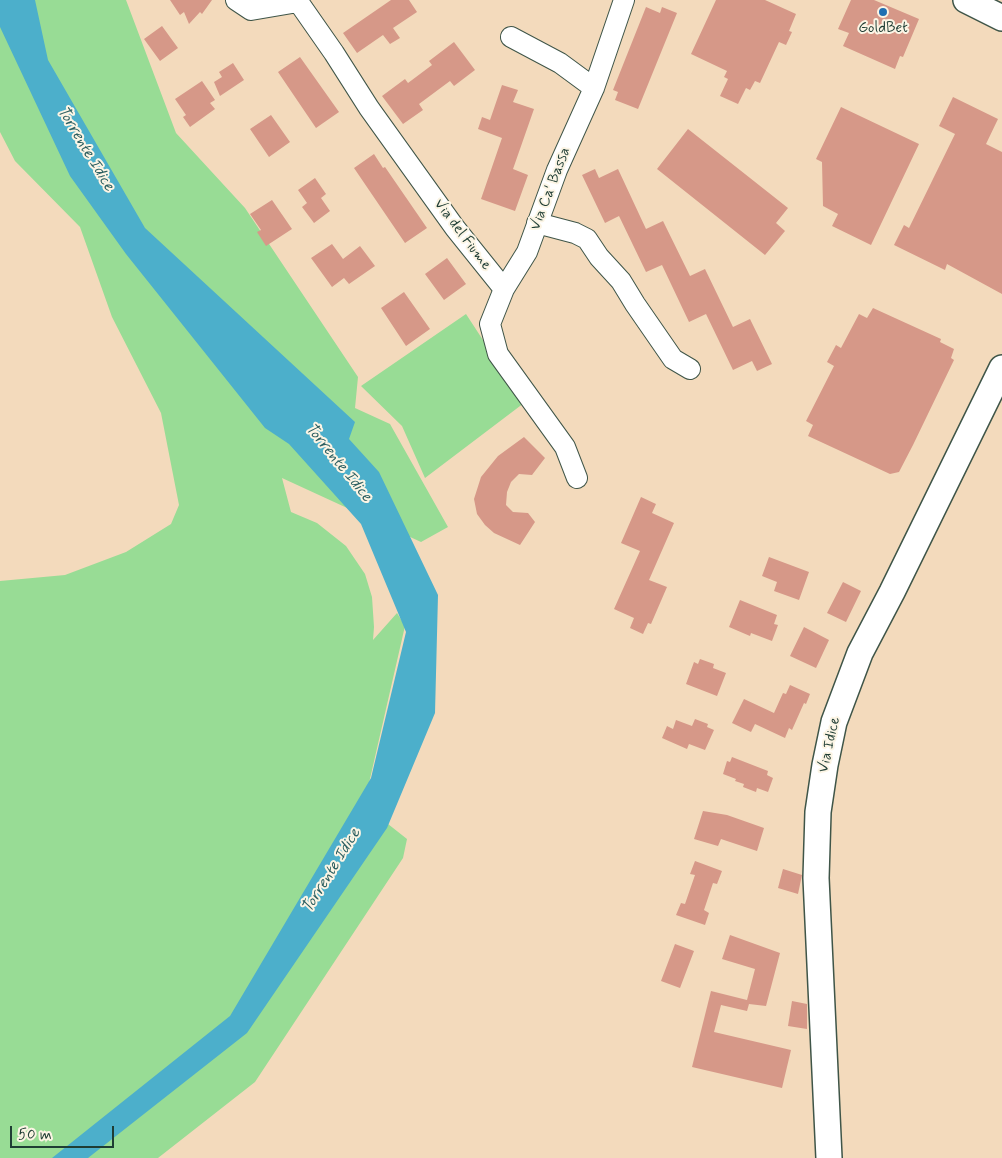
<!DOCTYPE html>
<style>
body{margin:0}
#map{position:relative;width:1002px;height:1158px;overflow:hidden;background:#f3dabc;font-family:Mynerve,sans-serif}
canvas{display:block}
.scale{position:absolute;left:10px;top:1126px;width:104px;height:22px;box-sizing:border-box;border:2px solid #1f3d34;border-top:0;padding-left:6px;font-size:15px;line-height:18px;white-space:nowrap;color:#1f3d34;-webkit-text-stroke:4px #fcf5e5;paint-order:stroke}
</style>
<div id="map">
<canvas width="1002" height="1158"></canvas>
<div class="scale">50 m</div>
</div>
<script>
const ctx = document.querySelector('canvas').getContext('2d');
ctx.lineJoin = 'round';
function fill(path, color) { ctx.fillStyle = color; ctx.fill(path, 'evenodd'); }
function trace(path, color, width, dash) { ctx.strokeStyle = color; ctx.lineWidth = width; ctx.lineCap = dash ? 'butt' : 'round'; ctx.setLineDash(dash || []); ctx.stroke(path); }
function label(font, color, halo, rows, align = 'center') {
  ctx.font = font + ' Mynerve,sans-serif'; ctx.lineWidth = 4; ctx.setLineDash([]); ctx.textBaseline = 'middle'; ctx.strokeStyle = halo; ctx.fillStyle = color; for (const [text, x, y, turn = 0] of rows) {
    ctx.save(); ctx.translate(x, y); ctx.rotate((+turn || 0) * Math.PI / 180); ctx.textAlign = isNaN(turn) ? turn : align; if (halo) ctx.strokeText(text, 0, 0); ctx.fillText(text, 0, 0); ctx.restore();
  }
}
fill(new Path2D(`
 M 0,0 L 126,0 L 176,133 L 245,208 L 358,377 L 355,408 L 390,424 L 448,527 L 421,542 L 282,478 L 291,512 L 317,523 L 346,546 L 365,574 L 372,597 L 374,627 L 373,640 L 397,613 L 405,626 L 364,805 L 407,839 L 403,858 L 255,1082 L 158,1158 L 0,1158 L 0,581 L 65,575 L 126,552 L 171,524 L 179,505 L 161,413 L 112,317 L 80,227 L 15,161 L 0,132 Z
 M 466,314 L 524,403 L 425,478 L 402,426 L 361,386 Z`), '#98dc95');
fill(new Path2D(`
 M 0,0 L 35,0 L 48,60 L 145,228 L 355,422 L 349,439 L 379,472 L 438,595 L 435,713 L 387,828 L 247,1033 L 88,1158 L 52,1158 L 230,1016 L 371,778 L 406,632 L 361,524 L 289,444 L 265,428 L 126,254 L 70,176 L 0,27 Z`), '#4cafcb');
fill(new Path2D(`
 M 170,0 L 212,0 L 202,14 L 200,12 L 189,24 L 184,12 L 180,15 Z
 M 391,0 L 409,0 L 417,12 L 393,28 L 400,38 L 390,44 L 383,35 L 357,53 L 343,33 Z
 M 716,0 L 765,0 L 796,14 L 789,31 L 792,32 L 786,45 L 779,42 L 760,83 L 755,81 L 750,90 L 746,88 L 738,104 L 720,96 L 728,79 L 724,77 L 727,71 L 691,54 Z
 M 851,0 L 874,0 L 919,19 L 903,57 L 900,56 L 895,69 L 843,46 L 849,33 L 838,29 Z
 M 646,7 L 660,13 L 662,7 L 677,13 L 638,109 L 615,100 L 618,92 L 613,90 Z
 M 162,26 L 178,48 L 160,61 L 144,39 Z
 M 454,42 L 475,70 L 454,86 L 450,81 L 419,104 L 423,110 L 403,124 L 382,96 L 405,79 L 408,83 L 432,65 L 429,61 Z
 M 300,57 L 339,112 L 316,128 L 278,72 Z
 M 233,63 L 244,80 L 220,96 L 214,82 L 222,77 L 219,72 Z
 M 202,81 L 215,100 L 210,103 L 215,109 L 190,127 L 183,117 L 186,115 L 175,99 Z
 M 502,85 L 518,90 L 513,102 L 534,109 L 513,169 L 528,175 L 515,211 L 481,199 L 502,138 L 478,129 L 482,117 L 490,120 Z
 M 953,97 L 998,119 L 986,144 L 1002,152 L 1002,294 L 947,264 L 945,270 L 894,245 L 904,225 L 909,228 L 955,134 L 939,126 Z
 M 841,107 L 919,144 L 871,245 L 832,226 L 838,214 L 823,206 L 822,162 L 816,159 Z
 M 271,115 L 290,142 L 269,157 L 250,129 Z
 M 688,129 L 788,208 L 776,223 L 785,231 L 765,255 L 657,169 Z
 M 374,154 L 383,168 L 385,167 L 427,228 L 405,243 L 354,168 Z
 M 595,169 L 599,178 L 618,169 L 646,229 L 663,221 L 690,276 L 705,269 L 733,327 L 750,319 L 772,364 L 757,371 L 752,361 L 733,370 L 706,314 L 689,322 L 662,265 L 646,272 L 619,216 L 605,223 L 582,175 Z
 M 315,178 L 326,194 L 321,198 L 330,211 L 314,223 L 302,207 L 307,203 L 298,190 Z
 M 272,200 L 292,229 L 266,246 L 257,232 L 261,230 L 250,214 Z
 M 332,244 L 343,259 L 360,246 L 375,266 L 349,284 L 344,278 L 332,287 L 311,258 Z
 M 447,258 L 466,284 L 444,300 L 425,274 Z
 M 404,292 L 430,329 L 406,346 L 381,308 Z
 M 873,308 L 941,339 L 940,342 L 954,349 L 951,358 L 954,360 L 913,445 L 899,472 L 890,474 L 808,436 L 813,425 L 806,421 L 834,366 L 827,362 L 836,345 L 841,348 L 859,314 L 867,318 Z
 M 524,437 L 545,458 L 532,475 L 519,474 L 511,482 L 507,492 L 506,505 L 513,512 L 528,513 L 535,522 L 520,545 L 494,533 L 485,525 L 477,514 L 474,499 L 481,477 L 498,456 Z
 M 641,497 L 656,504 L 652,513 L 674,523 L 649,580 L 667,587 L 651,624 L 648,623 L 643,634 L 630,628 L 634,618 L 614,609 L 640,551 L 621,543 Z
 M 769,557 L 809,572 L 799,600 L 774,591 L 777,582 L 762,576 Z
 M 843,582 L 861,591 L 846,622 L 827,613 Z
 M 740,600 L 777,615 L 774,624 L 778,625 L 772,641 L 751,633 L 750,636 L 729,627 Z
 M 804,627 L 829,640 L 816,668 L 790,656 Z
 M 700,659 L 714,664 L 713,668 L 726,673 L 717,696 L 686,684 L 694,662 L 698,664 Z
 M 790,685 L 810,694 L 806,704 L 804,703 L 792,730 L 789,728 L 785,738 L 755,724 L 751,732 L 732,723 L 744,699 L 774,713 L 783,693 L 786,694 Z
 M 695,719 L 708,724 L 707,727 L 714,730 L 705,750 L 689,744 L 687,749 L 662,738 L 667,726 L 673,729 L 676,720 L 692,726 Z
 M 732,757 L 768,771 L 767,775 L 773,778 L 768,792 L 757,788 L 756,792 L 743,787 L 744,784 L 735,781 L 736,779 L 723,774 L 727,761 L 730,762 Z
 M 703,811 L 727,815 L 764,828 L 757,851 L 721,839 L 718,846 L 694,839 Z
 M 695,861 L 722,871 L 717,884 L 713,883 L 704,910 L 709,913 L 705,925 L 676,915 L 681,903 L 685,904 L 695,875 L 690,874 Z
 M 783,869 L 802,875 L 798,894 L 778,888 Z
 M 730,935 L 780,953 L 766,1006 L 749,1004 L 747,1011 L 721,1005 L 714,1032 L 791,1050 L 782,1088 L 692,1067 L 711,991 L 747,1000 L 755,969 L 722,959 Z
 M 675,944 L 694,951 L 680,988 L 661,981 Z
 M 792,1001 L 807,1004 L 807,1029 L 788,1026 Z`), '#d69888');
const minor = new Path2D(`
 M 236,0 L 251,10 L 298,2
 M 297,0 L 334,53 L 369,108 L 455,228 L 504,289 L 490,324 L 498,354 L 565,447 L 577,478
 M 511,37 L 560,63 L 594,88
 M 537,223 L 575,233 L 587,239 L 599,257 L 621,281 L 635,304 L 673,359 L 690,369
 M 504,289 L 527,252 L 557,170 L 594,88 L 624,0`);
const major = new Path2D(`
 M 966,0 L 1002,18
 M 829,1158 L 816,878 L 818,812 L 825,765 L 834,722 L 860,653 L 892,592 L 1002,368`);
trace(minor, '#3f5548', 22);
trace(major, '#3f5548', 28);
trace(minor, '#fff', 20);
trace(major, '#fff', 25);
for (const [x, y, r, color] of [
 [883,12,5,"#1f6fb2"]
]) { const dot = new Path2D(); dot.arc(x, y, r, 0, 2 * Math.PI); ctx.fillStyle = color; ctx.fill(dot); trace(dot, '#fcf5e5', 2); }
label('15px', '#1f3d34', '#fcf5e5', [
 ["GoldBet",883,29]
]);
label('15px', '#1f3d34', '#fcf5e5', [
 ["Via Ca' Bassa",551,189,-69],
 ["Via del Fiume",462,235,53],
 ["Via Idice",830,745,-77]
]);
label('italic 16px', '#2c5f61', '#fcf5e5', [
 ["Torrente Idice",85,149,59],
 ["Torrente Idice",338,463,51],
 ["Torrente Idice",332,871,-58]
]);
</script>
